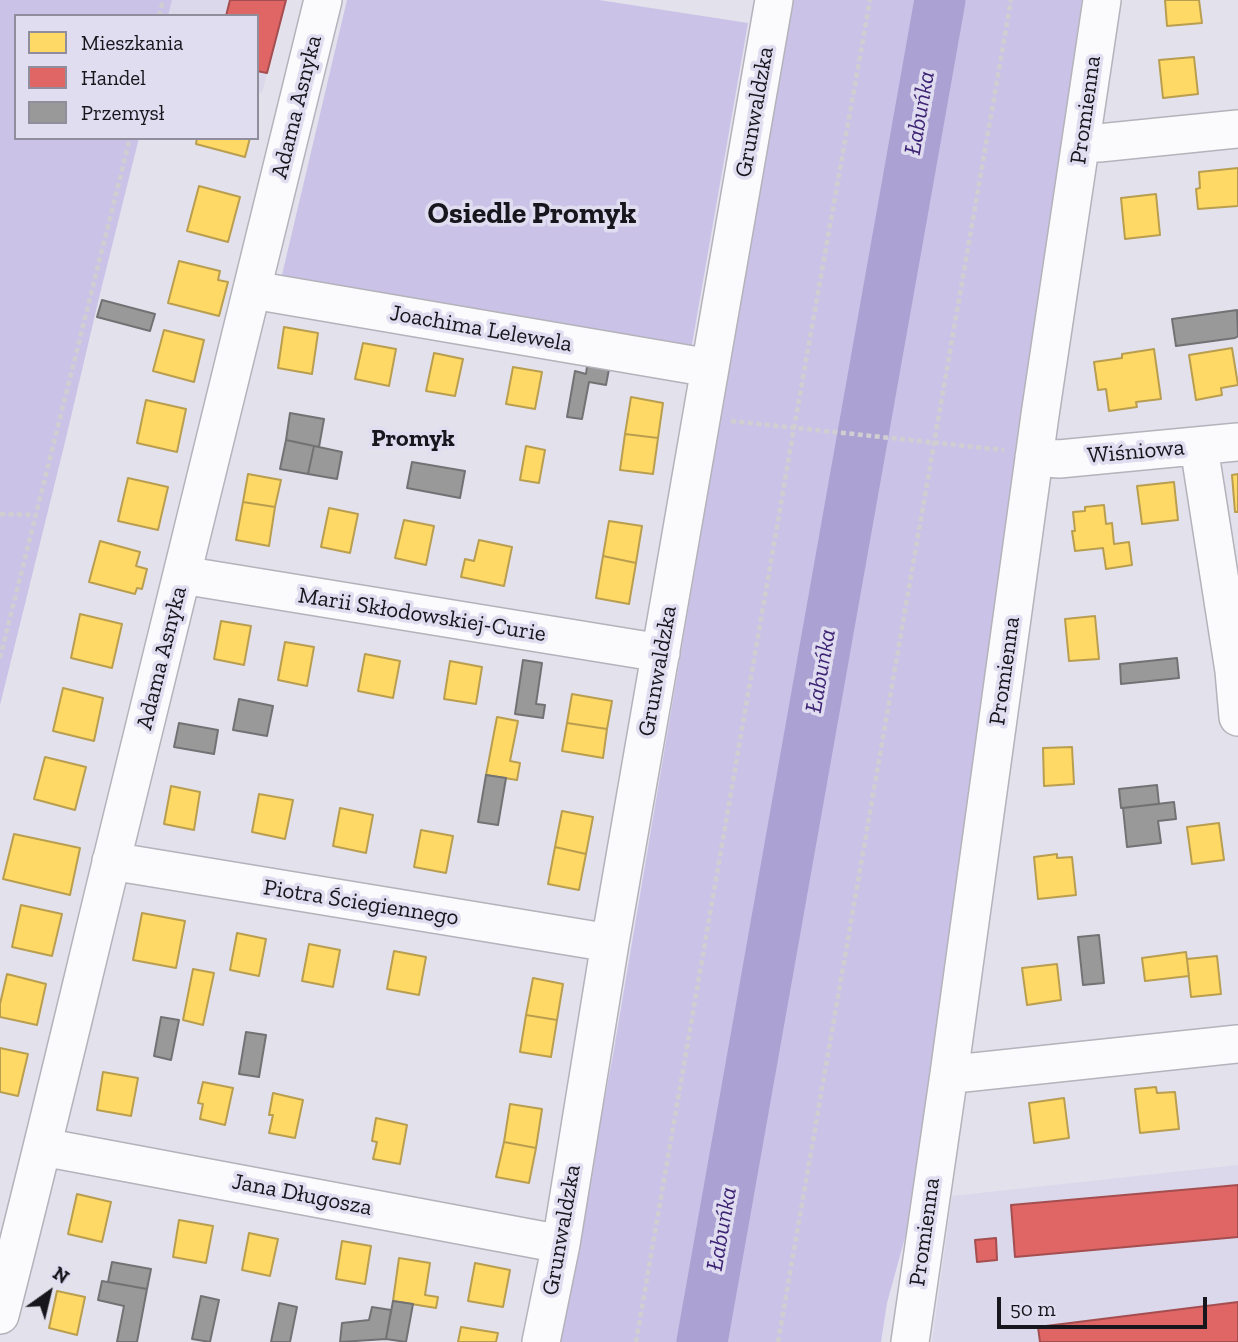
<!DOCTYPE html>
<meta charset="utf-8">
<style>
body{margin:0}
#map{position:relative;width:1238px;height:1342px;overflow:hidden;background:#e3e1ec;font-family:"Zilla Slab",serif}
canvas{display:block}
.legend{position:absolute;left:14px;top:14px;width:245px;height:126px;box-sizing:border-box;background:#e0ddf0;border:2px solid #908d9c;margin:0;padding:9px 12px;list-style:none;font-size:21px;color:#17161d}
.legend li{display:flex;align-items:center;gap:14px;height:35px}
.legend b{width:35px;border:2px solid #908d9c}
.north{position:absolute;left:14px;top:1258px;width:70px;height:70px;-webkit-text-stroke:5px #e0ddf0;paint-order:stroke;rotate:34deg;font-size:19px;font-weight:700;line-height:28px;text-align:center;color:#17161d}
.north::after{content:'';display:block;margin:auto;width:24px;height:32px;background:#17161d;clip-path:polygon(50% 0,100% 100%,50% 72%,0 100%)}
.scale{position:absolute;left:997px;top:1297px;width:210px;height:32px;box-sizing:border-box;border:4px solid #17161d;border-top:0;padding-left:9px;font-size:21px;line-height:24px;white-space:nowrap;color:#17161d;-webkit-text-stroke:5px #e0ddf0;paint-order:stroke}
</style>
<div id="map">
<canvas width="1238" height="1342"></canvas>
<ul class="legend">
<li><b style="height:19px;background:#ffd966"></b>Mieszkania</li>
<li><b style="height:19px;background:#e06666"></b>Handel</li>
<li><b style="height:19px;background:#999"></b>Przemysł</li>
</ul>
<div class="north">N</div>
<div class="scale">50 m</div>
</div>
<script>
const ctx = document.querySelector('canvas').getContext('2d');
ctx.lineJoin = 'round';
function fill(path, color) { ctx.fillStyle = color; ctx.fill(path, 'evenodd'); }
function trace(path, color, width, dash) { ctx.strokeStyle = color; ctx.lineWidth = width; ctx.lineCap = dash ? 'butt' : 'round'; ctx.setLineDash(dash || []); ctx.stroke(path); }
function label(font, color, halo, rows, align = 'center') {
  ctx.font = font + ' "Zilla Slab",serif'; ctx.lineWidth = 7; ctx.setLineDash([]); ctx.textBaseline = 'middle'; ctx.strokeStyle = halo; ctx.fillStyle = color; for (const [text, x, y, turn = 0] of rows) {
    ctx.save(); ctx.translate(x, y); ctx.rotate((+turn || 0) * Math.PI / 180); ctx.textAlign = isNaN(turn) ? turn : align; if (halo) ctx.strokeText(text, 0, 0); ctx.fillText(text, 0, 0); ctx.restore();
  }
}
fill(new Path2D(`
 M 172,0 L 286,0 L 262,93 L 257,92 L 257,16 L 168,16 Z
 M 1238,1165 L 1238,1342 L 932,1342 L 952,1196 Z`), '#dbd8eb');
fill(new Path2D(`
 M 0,0 L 172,0 L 168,16 L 16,16 L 16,138 L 139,138 L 99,298 L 65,442 L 0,705 Z
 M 347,0 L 599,0 L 748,23 L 691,350 L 281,279 Z
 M 791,0 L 1082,0 L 1031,355 L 955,900 L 906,1234 L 887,1303 L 881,1342 L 558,1342 L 613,1055 Z`), '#cac3e7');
const homes = new Path2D(`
 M 1165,0 L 1199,0 L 1202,23 L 1167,26 Z
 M 1194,57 L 1198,94 L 1163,98 L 1159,60 Z
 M 197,138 L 250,138 L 245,157 L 196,144 Z
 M 1238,168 L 1238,206 L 1198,209 L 1196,189 L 1200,188 L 1199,172 Z
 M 199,186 L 240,197 L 228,242 L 187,231 Z
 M 1156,194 L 1160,235 L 1125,239 L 1121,198 Z
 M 179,261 L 220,271 L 218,280 L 228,282 L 219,316 L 168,303 Z
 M 284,327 L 318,333 L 312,374 L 278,368 Z
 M 164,330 L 204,340 L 194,382 L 153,371 Z
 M 363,343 L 396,349 L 389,386 L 355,379 Z
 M 1232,348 L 1238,385 L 1221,388 L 1222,395 L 1196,400 L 1189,355 Z
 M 1154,349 L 1161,399 L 1136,402 L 1137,407 L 1109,411 L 1106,389 L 1098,390 L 1094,362 L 1122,358 L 1122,354 Z
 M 434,353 L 463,359 L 455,396 L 426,391 Z
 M 513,367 L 542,372 L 535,409 L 506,404 Z
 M 631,397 L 663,403 L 658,438 L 625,434 Z
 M 146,400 L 186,409 L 177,452 L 137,443 Z
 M 625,434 L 658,438 L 653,474 L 620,470 Z
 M 526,446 L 545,450 L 539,483 L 520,480 Z
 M 248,474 L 281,480 L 275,507 L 243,502 Z
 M 1238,474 L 1238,512 L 1235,512 L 1232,475 Z
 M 128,478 L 168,487 L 158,530 L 118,521 Z
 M 1174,482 L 1178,520 L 1142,524 L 1137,486 Z
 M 243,502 L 275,507 L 269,546 L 236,540 Z
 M 1104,505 L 1106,524 L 1112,523 L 1114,544 L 1129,542 L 1132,565 L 1106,569 L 1103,548 L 1075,551 L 1072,531 L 1075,531 L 1073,512 L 1085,511 L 1085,507 Z
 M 329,508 L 358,514 L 350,553 L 321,547 Z
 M 404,520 L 434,526 L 426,565 L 395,558 Z
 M 609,521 L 642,526 L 636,563 L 603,556 Z
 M 479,540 L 512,547 L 504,586 L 461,577 L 465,559 L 474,561 Z
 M 100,541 L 140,552 L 136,566 L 147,569 L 142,589 L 137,588 L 135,594 L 89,582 Z
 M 603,556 L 636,563 L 629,604 L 596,598 Z
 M 80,614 L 122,624 L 112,668 L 71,658 Z
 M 1095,616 L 1099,659 L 1069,661 L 1065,619 Z
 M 221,621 L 251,626 L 244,665 L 214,659 Z
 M 285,642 L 314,647 L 307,686 L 278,680 Z
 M 365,654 L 400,661 L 393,698 L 358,691 Z
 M 450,661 L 482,667 L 476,704 L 444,699 Z
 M 63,688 L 103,698 L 94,741 L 53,731 Z
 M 572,694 L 612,701 L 607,729 L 567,723 Z
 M 497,717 L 518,721 L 510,761 L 520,763 L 517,780 L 486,775 Z
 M 567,723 L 607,729 L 603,758 L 562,751 Z
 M 1072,747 L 1074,784 L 1044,786 L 1043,748 Z
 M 45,757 L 86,767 L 75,810 L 34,799 Z
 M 171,786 L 200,792 L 194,830 L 164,824 Z
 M 259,794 L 293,800 L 285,839 L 252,832 Z
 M 340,808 L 373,815 L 366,853 L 333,846 Z
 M 562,811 L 593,817 L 586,854 L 555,847 Z
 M 1219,823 L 1224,860 L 1192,864 L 1187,827 Z
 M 421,830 L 453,836 L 446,873 L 414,867 Z
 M 14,834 L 80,848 L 70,895 L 3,879 Z
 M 555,847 L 586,854 L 579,890 L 548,884 Z
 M 1057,854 L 1057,858 L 1072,857 L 1076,895 L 1038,899 L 1034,857 Z
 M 21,905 L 62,914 L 52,956 L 12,947 Z
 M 142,913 L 185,921 L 176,968 L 133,960 Z
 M 237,933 L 266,939 L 259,976 L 230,970 Z
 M 309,944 L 340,950 L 333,987 L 302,981 Z
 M 394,951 L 426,957 L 419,995 L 387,989 Z
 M 1186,952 L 1189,976 L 1145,981 L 1142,958 Z
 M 1217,956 L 1221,994 L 1191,997 L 1187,959 Z
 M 1057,964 L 1061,1000 L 1027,1005 L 1022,968 Z
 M 193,969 L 214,973 L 203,1025 L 183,1020 Z
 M 7,974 L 46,984 L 37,1025 L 0,1017 L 0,1004 Z
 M 533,978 L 563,984 L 557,1020 L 526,1015 Z
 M 526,1015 L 557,1020 L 551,1057 L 520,1052 Z
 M 0,1048 L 28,1054 L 18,1096 L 0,1092 Z
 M 103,1072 L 138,1078 L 131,1116 L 97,1110 Z
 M 203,1082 L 233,1088 L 225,1125 L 200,1119 L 203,1104 L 198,1103 Z
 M 1156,1087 L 1157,1093 L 1175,1092 L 1179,1129 L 1140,1133 L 1135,1089 Z
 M 273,1093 L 303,1100 L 295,1138 L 269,1133 L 273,1115 L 269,1115 Z
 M 1064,1098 L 1069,1138 L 1034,1143 L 1029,1103 Z
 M 510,1104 L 542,1109 L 536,1148 L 504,1142 Z
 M 376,1118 L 407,1125 L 400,1164 L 373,1159 L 377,1142 L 372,1141 Z
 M 504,1142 L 536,1148 L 529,1183 L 496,1177 Z
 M 77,1194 L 111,1202 L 102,1242 L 68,1234 Z
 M 179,1220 L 213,1226 L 206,1263 L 173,1257 Z
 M 249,1233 L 278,1239 L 270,1276 L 242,1270 Z
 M 342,1241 L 371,1246 L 365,1284 L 336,1279 Z
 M 399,1258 L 430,1263 L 425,1295 L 438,1297 L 436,1308 L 393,1301 Z
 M 475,1263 L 510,1270 L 503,1307 L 468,1301 Z
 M 57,1291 L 85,1297 L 77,1335 L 49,1328 Z
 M 461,1327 L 498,1333 L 496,1342 L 458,1342 Z`);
fill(homes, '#ffd966');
trace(homes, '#b99e50', 2);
const shops = new Path2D(`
 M 230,0 L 286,0 L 267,73 L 257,71 L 257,16 L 226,16 Z
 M 1238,1185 L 1238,1237 L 1015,1257 L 1011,1205 Z
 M 996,1238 L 997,1260 L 977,1262 L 975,1240 Z
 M 1238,1302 L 1238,1342 L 1040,1342 L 1038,1327 Z`);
fill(shops, '#e06666');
trace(shops, '#a44e50', 2);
const industry = new Path2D(`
 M 102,300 L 155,314 L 150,331 L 97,317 Z
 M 1237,310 L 1238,336 L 1235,338 L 1176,346 L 1172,319 Z
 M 587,366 L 609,369 L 606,385 L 589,382 L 582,419 L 567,417 L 575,371 L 586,374 Z
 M 290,413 L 324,419 L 319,447 L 286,440 Z
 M 286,440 L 314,446 L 308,474 L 280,469 Z
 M 314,446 L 342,452 L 337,479 L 308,474 Z
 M 412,462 L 465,471 L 460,498 L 407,488 Z
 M 1177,658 L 1179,678 L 1121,684 L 1120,664 Z
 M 523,660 L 542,663 L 536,704 L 545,705 L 543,718 L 515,714 Z
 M 239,699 L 273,706 L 267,736 L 233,730 Z
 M 179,723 L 218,730 L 214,754 L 174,747 Z
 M 486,775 L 506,778 L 498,825 L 478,822 Z
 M 1157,785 L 1159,804 L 1121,808 L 1119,789 Z
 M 1174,802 L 1176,819 L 1158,821 L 1161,843 L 1127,847 L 1123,808 Z
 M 1099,935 L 1104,983 L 1083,985 L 1078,937 Z
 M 161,1017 L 179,1020 L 171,1060 L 154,1056 Z
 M 246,1032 L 266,1035 L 259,1077 L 239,1074 Z
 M 112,1262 L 151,1269 L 147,1289 L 108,1282 Z
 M 102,1281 L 147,1289 L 137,1342 L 117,1342 L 124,1306 L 98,1300 Z
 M 201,1296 L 219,1300 L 210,1342 L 192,1339 Z
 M 393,1301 L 413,1304 L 406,1342 L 386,1339 Z
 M 279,1303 L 297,1307 L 290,1342 L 271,1342 Z
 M 372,1307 L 391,1310 L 386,1339 L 340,1342 L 342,1323 L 369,1320 Z`);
fill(industry, '#999');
trace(industry, '#727274', 2);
trace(new Path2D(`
 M 702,1342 L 940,0`), '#aba1d3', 51);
const minor = new Path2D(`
 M 1082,142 L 1099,143 L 1238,129
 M 253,290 L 710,368
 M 1199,447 L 1234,671 L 1238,717
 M 1034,457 L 1059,459 L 1238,442
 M 182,575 L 661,653
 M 111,861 L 610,943
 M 949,1074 L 964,1073 L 1238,1044
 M 43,1147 L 561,1244
 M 0,1315 C 39,1164 75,1011 112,859 C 182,573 254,287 323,0
 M 541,1342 L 561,1244 L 610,943 L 774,0
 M 910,1342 L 949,1074 L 1040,415 L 1102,0`);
trace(minor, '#b4b2ba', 40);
trace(new Path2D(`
 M 159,16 L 163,0
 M 731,421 L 1004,450
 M 0,514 L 36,515
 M 0,658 L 130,138
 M 636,1342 L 794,428 L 870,0
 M 778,1342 L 1011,0`), '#cfced1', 4.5, [5, 3.5]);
trace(minor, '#fbfafc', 37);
label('23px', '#17161d', '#e0ddf0', [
 ["Adama Asnyka",297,107,-76],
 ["Promienna",1086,110,-82],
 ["Grunwaldzka",755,112,-80],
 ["Joachima Lelewela",481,329,10],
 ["Wiśniowa",1136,452,-5],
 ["Marii Skłodowskiej-Curie",422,615,9],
 ["Adama Asnyka",162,658,-76],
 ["Grunwaldzka",658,671,-80],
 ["Promienna",1005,671,-82],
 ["Piotra Ściegiennego",361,903,9],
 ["Jana Długosza",302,1195,11],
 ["Grunwaldzka",562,1230,-80],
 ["Promienna",925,1232,-82]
]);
label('italic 24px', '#3d2373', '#e0ddf0', [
 ["Łabuńka",920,113,-80],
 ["Łabuńka",821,671,-80],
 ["Łabuńka",722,1229,-80]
]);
label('bold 24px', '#17161d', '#e0ddf0', [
 ["Promyk",413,439]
]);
label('bold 30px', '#17161d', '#e0ddf0', [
 ["Osiedle Promyk",532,214]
]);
</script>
